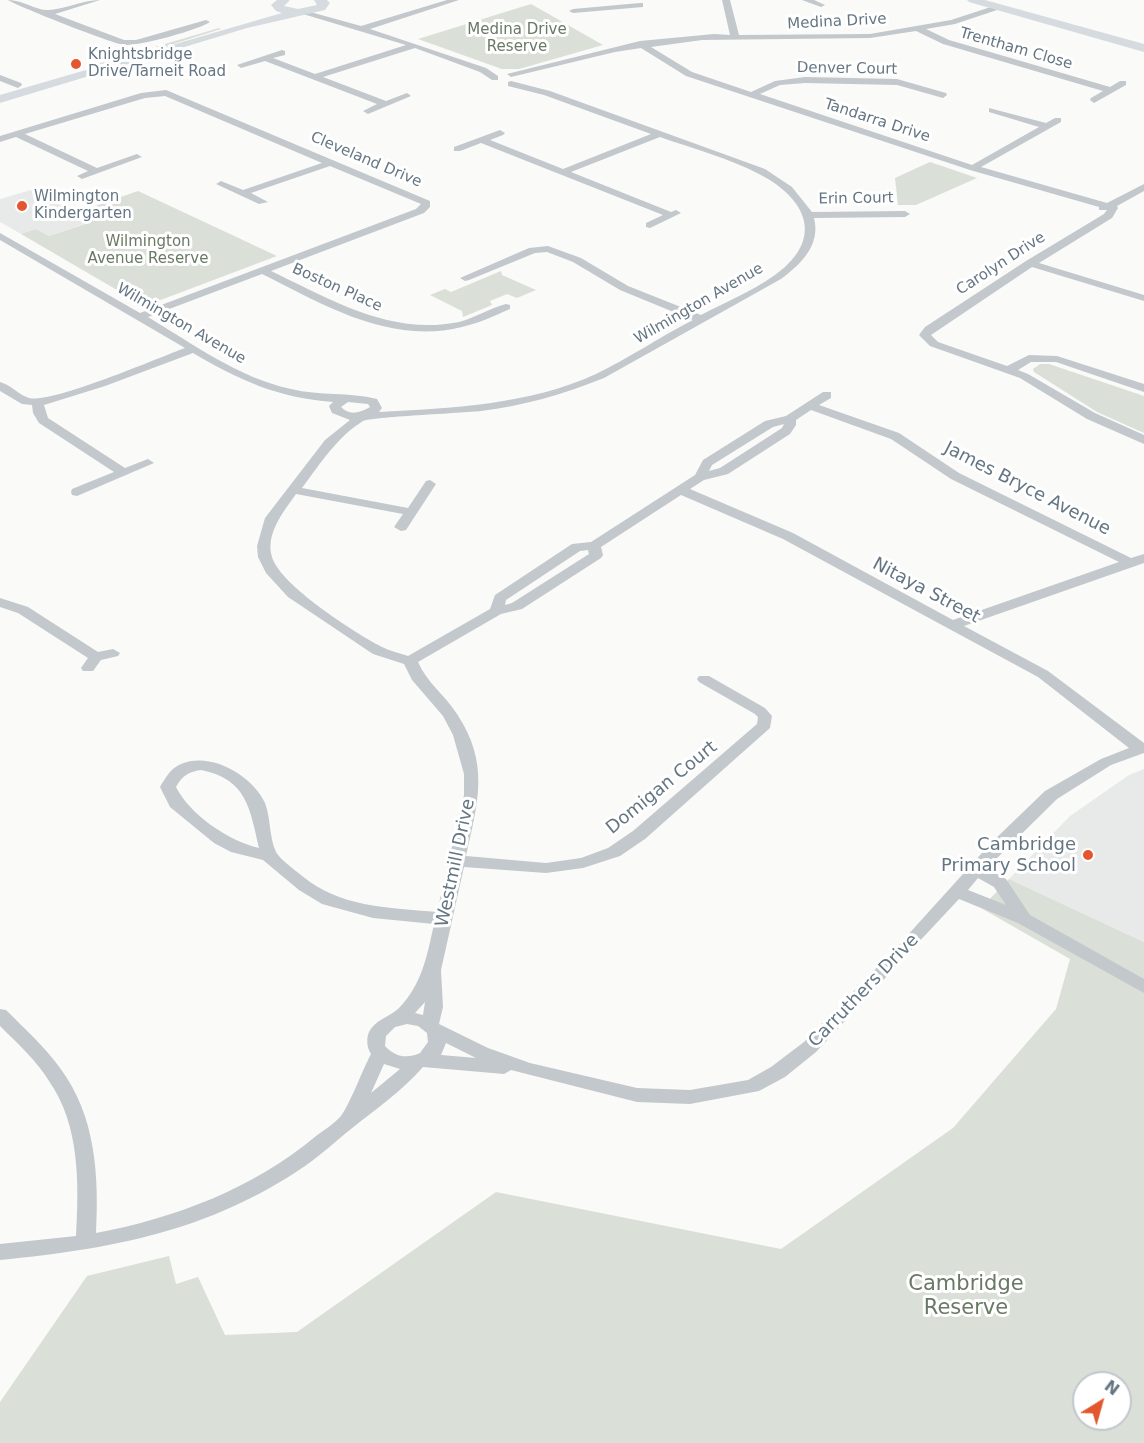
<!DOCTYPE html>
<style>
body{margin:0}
#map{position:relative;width:1144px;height:1443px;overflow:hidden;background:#fafaf8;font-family:"DejaVu Sans",sans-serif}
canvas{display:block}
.north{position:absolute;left:1072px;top:1371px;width:60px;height:60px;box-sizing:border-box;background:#fff;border:2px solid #c1c8cd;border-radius:50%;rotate:37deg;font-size:16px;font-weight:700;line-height:24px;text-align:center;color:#657683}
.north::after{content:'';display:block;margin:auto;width:21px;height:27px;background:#e4572e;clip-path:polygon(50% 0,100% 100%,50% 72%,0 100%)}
</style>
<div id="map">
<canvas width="1144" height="1443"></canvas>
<div class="north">N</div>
</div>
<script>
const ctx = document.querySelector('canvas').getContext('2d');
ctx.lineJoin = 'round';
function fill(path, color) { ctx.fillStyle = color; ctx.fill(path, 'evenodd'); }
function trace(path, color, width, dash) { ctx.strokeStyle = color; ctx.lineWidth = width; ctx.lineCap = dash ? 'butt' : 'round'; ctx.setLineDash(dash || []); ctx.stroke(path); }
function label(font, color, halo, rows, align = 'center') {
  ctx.font = font + ' "DejaVu Sans",sans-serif'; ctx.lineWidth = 6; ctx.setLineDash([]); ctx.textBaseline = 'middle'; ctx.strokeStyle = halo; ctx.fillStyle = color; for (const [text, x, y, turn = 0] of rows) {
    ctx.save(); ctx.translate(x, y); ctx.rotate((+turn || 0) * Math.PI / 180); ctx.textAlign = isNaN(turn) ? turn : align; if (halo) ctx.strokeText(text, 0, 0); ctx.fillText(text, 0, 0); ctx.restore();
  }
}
fill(new Path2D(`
 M 31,190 L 92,221 L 49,236 L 36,229 L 21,234 L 0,222 L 0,199 Z
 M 1144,769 L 1144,942 L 1009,879 L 1070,816 L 1129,775 Z`), '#e8e9e9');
fill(new Path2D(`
 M 531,4 L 603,45 L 519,69 L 502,69 L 418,39 Z
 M 219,28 L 221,29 L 129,58 L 87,67 Z
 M 930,162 L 977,178 L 916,205 L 898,205 L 895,178 Z
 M 138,191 L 277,256 L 150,304 L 141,304 L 21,234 L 36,229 L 49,236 L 91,222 L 75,213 Z
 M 501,271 L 502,275 L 536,290 L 517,298 L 507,294 L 490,301 L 492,305 L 463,317 L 462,311 L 430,295 L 445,289 L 451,292 Z
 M 1040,364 L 1049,364 L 1144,396 L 1144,433 L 1097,412 L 1034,372 L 1033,369 Z
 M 1009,879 L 1144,942 L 1144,1443 L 0,1443 L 0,1402 L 87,1276 L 169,1256 L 176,1284 L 198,1277 L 225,1335 L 297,1332 L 496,1192 L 781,1249 L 953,1128 L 1056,1009 L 1070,959 L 981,908 ZM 1084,1383 L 1120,1383 L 1120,1419 L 1084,1419 Z`), '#dadfd7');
fill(new Path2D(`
 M 8,0 C 23,0 37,11 49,10 C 66,9 82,0 100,0 L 55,14 L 124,40 L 136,40 L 206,20 L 210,22 C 198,30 140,46 125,45 C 115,45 17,6 8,0 Z
 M 447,0 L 459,0 L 370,29 L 486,68 L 498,76 L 498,80 L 492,80 L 480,72 L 415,48 L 323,77 L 386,101 L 407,93 L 411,96 L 368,114 L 363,111 L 377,104 L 265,61 L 241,68 L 237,65 L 282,50 L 285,51 L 285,55 L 273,58 L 315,74 L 406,45 L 303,14 L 303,10 L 361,26 Z
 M 722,0 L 730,0 L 739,35 L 870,34 L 951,20 L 997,5 L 1000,5 L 1000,9 L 955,24 L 926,29 L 949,40 L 1110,87 L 1120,81 L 1126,81 L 1126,85 L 1094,103 L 1090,100 L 1091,98 L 1103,91 L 943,44 L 916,31 L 870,38 L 702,40 L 651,47 L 692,72 L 751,92 L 775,81 L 805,77 L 897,79 L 946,93 L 947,95 L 943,98 L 897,85 L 805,83 L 780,85 L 760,94 L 972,165 L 1039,127 L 989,112 L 989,108 L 1046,123 L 1055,118 L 1061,118 L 1061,122 L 981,167 L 1107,203 L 1144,184 L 1144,191 L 1117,206 L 1118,208 L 1112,218 L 1039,263 L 1144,295 L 1144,301 L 1032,267 L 931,335 L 938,342 L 1007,366 L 1029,355 L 1057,356 L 1144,384 L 1144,392 L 1056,362 L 1031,362 L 1018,370 L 1028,374 L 1095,413 L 1144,435 L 1144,444 L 1087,419 L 1020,378 L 930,346 L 919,335 L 925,327 L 1026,261 L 1104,214 L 1107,210 L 1099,210 L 1099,207 L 970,170 L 686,76 L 641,48 L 615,52 L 511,77 L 507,74 L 640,41 L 714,34 L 730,35 Z
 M 802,0 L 814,0 L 825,5 L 821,7 Z
 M 640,3 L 643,3 L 643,7 L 573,13 L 569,11 L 573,9 Z
 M 0,75 L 21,83 L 22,85 L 18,88 L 0,81 Z
 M 511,81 L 550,91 L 765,169 L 792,187 L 812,212 L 905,211 L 910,214 L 905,217 L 814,218 C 821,245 801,264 781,279 L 604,378 C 564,394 523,406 481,411 C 463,413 370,417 363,421 C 337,437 320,464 302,488 L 408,508 L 426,481 L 430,480 L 436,484 L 406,530 L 401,531 L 394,527 L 403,514 L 296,494 C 284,511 265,534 272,557 C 280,585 355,633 382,647 C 390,651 400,653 408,656 L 490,609 L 495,595 L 572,544 L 591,542 L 695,475 L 703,460 L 765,421 L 786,416 L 823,392 L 831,392 L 831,398 L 819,405 L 899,433 L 959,473 L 1131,558 L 1144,554 L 1144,563 L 964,626 L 1048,671 L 1144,743 L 1144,753 L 1111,765 L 1057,799 L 987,868 L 1006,879 L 1030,915 L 1144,979 L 1144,993 L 1018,923 L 959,899 L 816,1052 L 785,1077 L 759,1091 L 690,1104 L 637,1102 L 511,1070 L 504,1074 L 423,1067 C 402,1091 376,1109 351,1129 C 336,1141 321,1155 305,1166 C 210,1231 112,1249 0,1260 L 0,1244 L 76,1236 C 79,1184 80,1125 49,1081 C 36,1060 17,1043 0,1026 L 0,1009 L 6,1010 C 25,1029 45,1047 60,1068 C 96,1116 99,1176 96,1233 C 176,1218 254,1188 316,1136 C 324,1130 335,1123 341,1116 C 350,1104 363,1069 371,1054 C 367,1048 366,1039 369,1032 C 375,1020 389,1017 398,1009 C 422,985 427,956 434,924 L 373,918 L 322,904 L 299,890 L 263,860 L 231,852 L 214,843 L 170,807 L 160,787 C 166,777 170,769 181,764 C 211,751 253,776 265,803 C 271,819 269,837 276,852 C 280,860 303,876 310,882 C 347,908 394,908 437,912 L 464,795 L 464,774 L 453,735 L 443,716 L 412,680 L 404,664 L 373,654 L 288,597 L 266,573 L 258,557 L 257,546 L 265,518 L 325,440 L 350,420 L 332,413 L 329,406 L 333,402 C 278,398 239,380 193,353 L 105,386 L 44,405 L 48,418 L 125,468 L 148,459 L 154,463 L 77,496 L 72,495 L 71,492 L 72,489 L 114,472 L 39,423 L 33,413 L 32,405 L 22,404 L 0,391 L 0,382 C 11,385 19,395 29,398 C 51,404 158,358 185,348 L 0,240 L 0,233 L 140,313 L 416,209 L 421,204 L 330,166 L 251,193 L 268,202 L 259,204 L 216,184 L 221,181 L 243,190 L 322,163 L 165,96 L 145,98 L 25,134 L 97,168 L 137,154 L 142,157 L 82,179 L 77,176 L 88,171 L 16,137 L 0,142 L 0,136 L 141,93 L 166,90 L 430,201 L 430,207 L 424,213 L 271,271 C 330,299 390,336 459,322 C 475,318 490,308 506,304 L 510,305 L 510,309 C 494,316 479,323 462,327 C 390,345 324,305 262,274 L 148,317 C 193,344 239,378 291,389 C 320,396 349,392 377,399 L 382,408 L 379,412 C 451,408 529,405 596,374 C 629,358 660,337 693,320 L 620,290 L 573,262 L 547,252 L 535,253 L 469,280 L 465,281 L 460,278 L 529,248 L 548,246 L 581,258 L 628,286 L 701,315 C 729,300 761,288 785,267 C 825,231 799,194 759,174 C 731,159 691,148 660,137 L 571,172 L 671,212 L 676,210 L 681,213 L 650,228 L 646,227 L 646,223 L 663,215 L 481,143 L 460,151 L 454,151 L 454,147 L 500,130 L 505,133 L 503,135 L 490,140 L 563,169 L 651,134 L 544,95 L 508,86 L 508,82 ZM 348,402 L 368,404 L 370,407 C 360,413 349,416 341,407 ZM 811,410 L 891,439 L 951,479 L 1119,562 L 953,620 L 793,533 L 690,489 L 704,480 L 728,474 L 790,434 L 796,425 L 796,420 ZM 784,424 L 782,428 L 720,468 L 709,471 L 712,465 L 773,427 ZM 681,495 L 783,539 L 1038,677 L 1129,748 L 1101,759 L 1045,791 L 991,843 L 896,948 L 804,1042 L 771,1067 L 748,1080 L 690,1090 L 637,1088 L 530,1063 L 488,1048 L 439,1024 L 443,1007 L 441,970 L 464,867 L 546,873 L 583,868 L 620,856 L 645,839 L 770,728 L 772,716 L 765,708 L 709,676 L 699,676 L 697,679 L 699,682 L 755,714 L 758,717 L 757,724 L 633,831 L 608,848 L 581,858 L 546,863 L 466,856 C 478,802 490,764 457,714 C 445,695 427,683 418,662 L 501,614 L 522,609 L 601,558 L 603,555 L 601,547 ZM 588,550 L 589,554 L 512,603 L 505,605 L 506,600 L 580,551 ZM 201,770 C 247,779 250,809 259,848 C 229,841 190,815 176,787 C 182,776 188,772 201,770 ZM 978,878 L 994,887 L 1006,905 L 968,890 ZM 425,1002 L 423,1015 L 415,1013 ZM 407,1024 L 418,1026 L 427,1033 L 428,1042 L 420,1053 C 407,1059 395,1057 385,1046 L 386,1036 L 395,1027 ZM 446,1043 L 476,1058 L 441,1055 ZM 384,1064 L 400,1069 L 371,1093 Z
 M 0,598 L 28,607 L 98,652 L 113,649 L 120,653 L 118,656 L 101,660 L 93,671 L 83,671 L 81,668 L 88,658 L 18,613 L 0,607 Z`), '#c3c8cc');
fill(new Path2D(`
 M 277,0 L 290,0 L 284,6 L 298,9 L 317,5 L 314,0 L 327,0 L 330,3 L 325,10 L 247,28 L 0,103 L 0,95 L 282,13 L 276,11 L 271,5 Z
 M 967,0 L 985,0 L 1144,44 L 1144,52 L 969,2 Z`), '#d6dbdf');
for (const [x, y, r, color] of [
 [76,64,6,"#e4572e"],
 [22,206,6,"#e4572e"],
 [1088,855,6,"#e4572e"]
]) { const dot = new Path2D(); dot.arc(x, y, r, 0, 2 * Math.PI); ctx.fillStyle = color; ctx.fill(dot); trace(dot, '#fff', 2); }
label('15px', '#657683', '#fff', [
 ["Medina Drive",837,22,-3],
 ["Trentham Close",1016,49,16],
 ["Denver Court",847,69,1],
 ["Tandarra Drive",877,121,18],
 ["Cleveland Drive",366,160,23],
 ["Erin Court",856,199,-1],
 ["Carolyn Drive",1001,264,-33],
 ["Boston Place",337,288,24],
 ["Wilmington Avenue",699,304,-30],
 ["Wilmington Avenue",181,324,30]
]);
label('15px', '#687a64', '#fff', [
 ["Medina Drive",517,30],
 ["Reserve",517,47],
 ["Wilmington",148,242],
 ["Avenue Reserve",148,259]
]);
label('15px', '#657683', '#fff', [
 ["Knightsbridge",88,55],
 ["Drive/Tarneit Road",88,72],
 ["Wilmington",34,197],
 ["Kindergarten",34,214]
], 'left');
label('18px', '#657683', '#fff', [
 ["James Bryce Avenue",1027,489,27],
 ["Nitaya Street",926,591,28],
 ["Domigan Court",662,788,-39],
 ["Westmill Drive",456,863,-78],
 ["Carruthers Drive",864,991,-46]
]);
label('18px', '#657683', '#fff', [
 ["Cambridge",1076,845],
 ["Primary School",1076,866]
], 'right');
label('21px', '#687a64', '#fff', [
 ["Cambridge",966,1285],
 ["Reserve",966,1309]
]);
</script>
